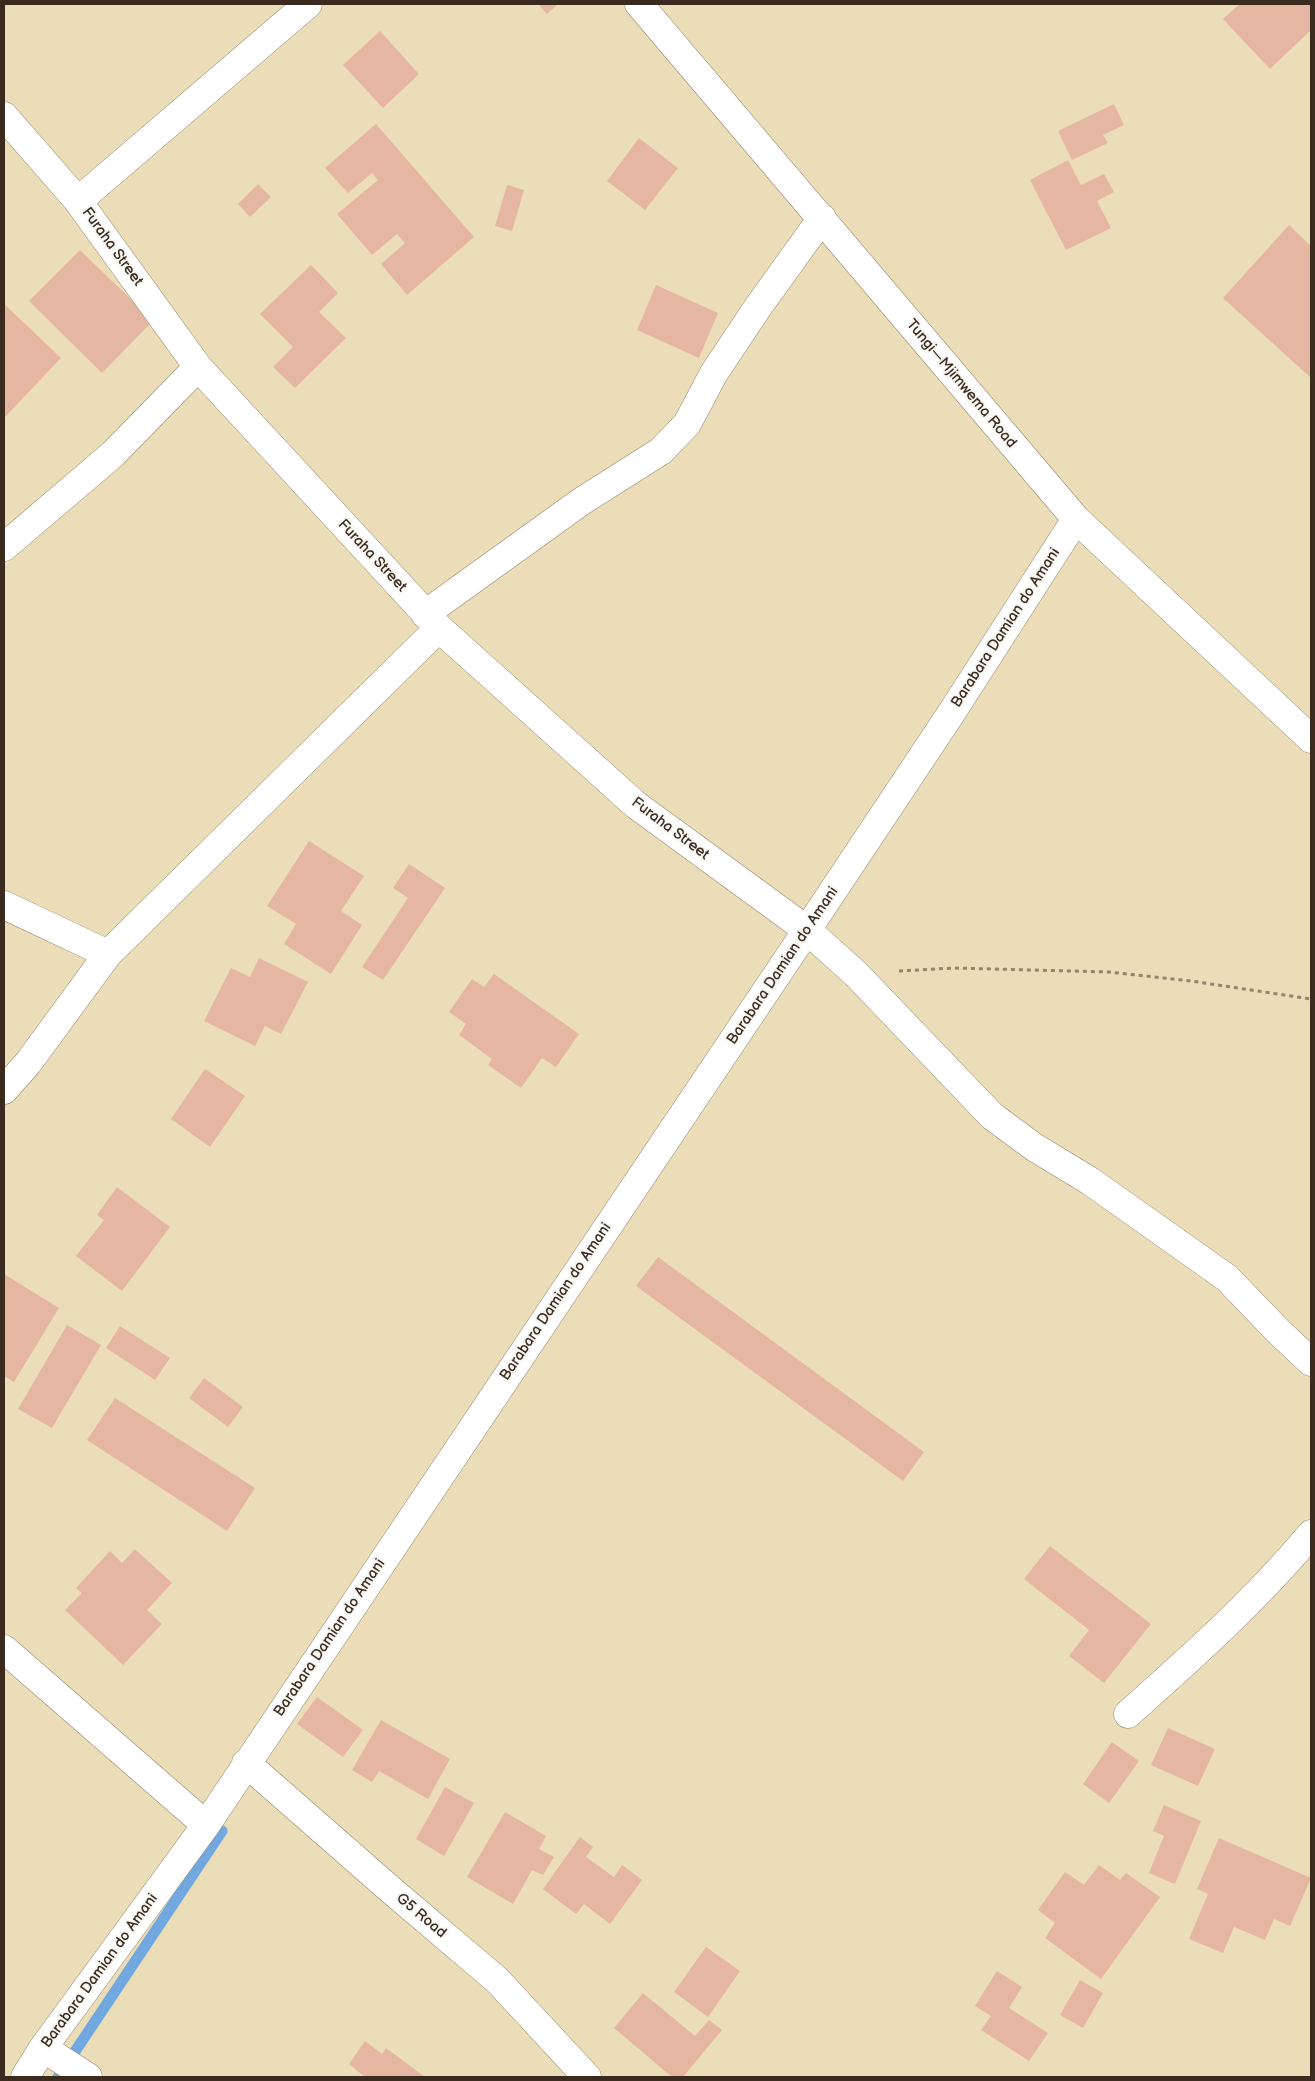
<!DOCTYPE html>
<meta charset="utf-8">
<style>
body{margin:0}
#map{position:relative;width:1315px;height:2081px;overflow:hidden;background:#ecddb9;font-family:"Balsamiq Sans",sans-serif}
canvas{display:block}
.frame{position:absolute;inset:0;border:5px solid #3b2a1e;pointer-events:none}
</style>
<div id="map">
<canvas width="1315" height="2081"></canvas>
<div class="frame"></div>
</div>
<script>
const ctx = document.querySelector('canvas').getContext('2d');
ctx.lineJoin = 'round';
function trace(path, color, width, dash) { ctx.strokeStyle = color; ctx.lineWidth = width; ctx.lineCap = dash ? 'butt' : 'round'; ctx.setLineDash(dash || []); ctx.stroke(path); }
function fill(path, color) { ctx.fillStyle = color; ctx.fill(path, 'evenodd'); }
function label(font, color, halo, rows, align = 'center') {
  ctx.font = font + ' "Balsamiq Sans",sans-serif'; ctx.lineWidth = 4; ctx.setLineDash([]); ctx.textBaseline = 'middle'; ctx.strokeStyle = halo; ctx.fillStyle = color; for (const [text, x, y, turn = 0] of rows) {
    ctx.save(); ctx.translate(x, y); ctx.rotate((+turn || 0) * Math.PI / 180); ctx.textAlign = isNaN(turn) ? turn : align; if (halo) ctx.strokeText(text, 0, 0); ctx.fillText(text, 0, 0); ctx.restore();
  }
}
trace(new Path2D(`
 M 58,2077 L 222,1831`), '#71a8df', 11);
fill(new Path2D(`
 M 538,4 L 558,4 L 547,14 Z
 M 1240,4 L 1311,4 L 1311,30 L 1270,69 L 1223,19 Z
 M 380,31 L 419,74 L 383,108 L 343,65 Z
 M 1114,104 L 1124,125 L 1103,135 L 1108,143 L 1072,160 L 1058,131 Z
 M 376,124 L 474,237 L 407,295 L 381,264 L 405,243 L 397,234 L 372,255 L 337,214 L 378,180 L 372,173 L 348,193 L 325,168 Z
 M 639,138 L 678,168 L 645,210 L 607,181 Z
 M 1068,160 L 1081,185 L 1104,174 L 1114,192 L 1097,201 L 1111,228 L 1066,250 L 1030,180 Z
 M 258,184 L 271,197 L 250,217 L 238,204 Z
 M 507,185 L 524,190 L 512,231 L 495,226 Z
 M 1289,225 L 1311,246 L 1311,378 L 1223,298 Z
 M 80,250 L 153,321 L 102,373 L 29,301 Z
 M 311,265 L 338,293 L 319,312 L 346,338 L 295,388 L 273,367 L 293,347 L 260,314 Z
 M 656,285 L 718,313 L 699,358 L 637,330 Z
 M 4,304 L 61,358 L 4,418 Z
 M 309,841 L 364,876 L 341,911 L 362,925 L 331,974 L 284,944 L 296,924 L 267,906 Z
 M 409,864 L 445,888 L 383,980 L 362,967 L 408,898 L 393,888 Z
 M 259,958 L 308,982 L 281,1034 L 265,1026 L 255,1046 L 204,1021 L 231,968 L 250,977 Z
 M 494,974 L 579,1034 L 556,1067 L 542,1058 L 521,1088 L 488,1065 L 492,1059 L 459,1035 L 466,1024 L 449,1012 L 472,979 L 484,987 Z
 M 205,1069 L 245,1096 L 210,1147 L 171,1119 Z
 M 117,1187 L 170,1227 L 122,1291 L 76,1256 L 104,1220 L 97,1215 Z
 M 658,1257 L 924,1452 L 903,1481 L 636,1286 Z
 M 4,1274 L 59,1308 L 14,1382 L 4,1376 Z
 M 67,1325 L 101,1345 L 52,1428 L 18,1409 Z
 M 120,1326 L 170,1358 L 155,1380 L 106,1348 Z
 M 204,1378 L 243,1407 L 228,1427 L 189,1398 Z
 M 115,1398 L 255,1488 L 227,1531 L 87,1440 Z
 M 1050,1546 L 1151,1624 L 1104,1683 L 1069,1656 L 1089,1630 L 1024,1579 Z
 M 135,1549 L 172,1583 L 147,1610 L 162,1624 L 123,1665 L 65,1610 L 82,1593 L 76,1588 L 110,1551 L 122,1563 Z
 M 317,1697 L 363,1730 L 343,1757 L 297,1724 Z
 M 381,1720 L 450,1759 L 428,1799 L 379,1771 L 372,1782 L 352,1770 Z
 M 1168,1728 L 1215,1749 L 1198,1786 L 1151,1765 Z
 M 1112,1742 L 1139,1761 L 1109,1803 L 1083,1784 Z
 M 445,1787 L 474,1803 L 444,1856 L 416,1839 Z
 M 1164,1805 L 1201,1821 L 1175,1884 L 1149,1873 L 1164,1836 L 1153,1831 Z
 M 505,1812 L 546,1836 L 539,1849 L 554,1857 L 543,1875 L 532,1870 L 513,1904 L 467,1877 Z
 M 580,1837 L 593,1847 L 586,1857 L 614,1877 L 622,1865 L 642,1880 L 610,1924 L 584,1904 L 576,1914 L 543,1889 Z
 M 1219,1838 L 1311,1878 L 1290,1926 L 1274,1919 L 1265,1940 L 1234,1927 L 1223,1953 L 1189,1939 L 1208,1894 L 1197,1889 Z
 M 1099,1865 L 1120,1880 L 1126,1873 L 1160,1897 L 1101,1979 L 1045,1938 L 1055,1923 L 1038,1910 L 1065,1872 L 1084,1885 Z
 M 706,1947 L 740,1971 L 708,2017 L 674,1992 Z
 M 997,1971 L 1022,1987 L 1009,2008 L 1048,2033 L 1029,2061 L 981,2030 L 991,2016 L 975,2006 Z
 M 1080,1980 L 1103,1993 L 1083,2028 L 1060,2015 Z
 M 643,1993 L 695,2036 L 709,2020 L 722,2030 L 683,2077 L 672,2077 L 614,2028 Z
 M 365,2041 L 382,2054 L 386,2048 L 425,2077 L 365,2077 L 349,2064 Z`), '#e5b6a1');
const minor = new Path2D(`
 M 639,4 L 1076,519 L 1311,739
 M 4,116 L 78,201 L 198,367 L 439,628 L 636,805 L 807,930 L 856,974 L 992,1116 L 1034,1147 L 1090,1181 L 1227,1278 L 1279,1332 L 1311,1362
 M 78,201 L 308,4
 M 4,547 L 113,454 L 198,367
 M 425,614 L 582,501 L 661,451 L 687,424 L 714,373 L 758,307 L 822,218
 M 4,905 L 108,954
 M 4,1090 L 28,1063 L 108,954 L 439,628
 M 4,1649 L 206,1825
 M 1128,1714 C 1192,1657 1256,1600 1311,1534
 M 246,1763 L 391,1890 L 497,1980 L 587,2077
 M 43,2048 L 88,2077
 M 25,2077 L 43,2048 L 206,1825 L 807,930 L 952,712 L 1076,519`);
trace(minor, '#94846c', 29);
trace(new Path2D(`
 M 899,971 L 954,968 L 1109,972 L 1191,981 L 1311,999`), '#94846c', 3, [4, 4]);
trace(minor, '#fff', 28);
label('15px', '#3b2a1e', '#f6f6f2', [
 ["Furaha Street",112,247,54],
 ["Tungi—Mjimwema Road",961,384,50],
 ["Furaha Street",372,556,47],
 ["Barabara Damian do Amani",1006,628,-57],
 ["Furaha Street",670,829,37],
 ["Barabara Damian do Amani",783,966,-56],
 ["Barabara Damian do Amani",556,1302,-56],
 ["Barabara Damian do Amani",330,1638,-56],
 ["G5 Road",421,1916,40],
 ["Barabara Damian do Amani",100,1971,-54]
]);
</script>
